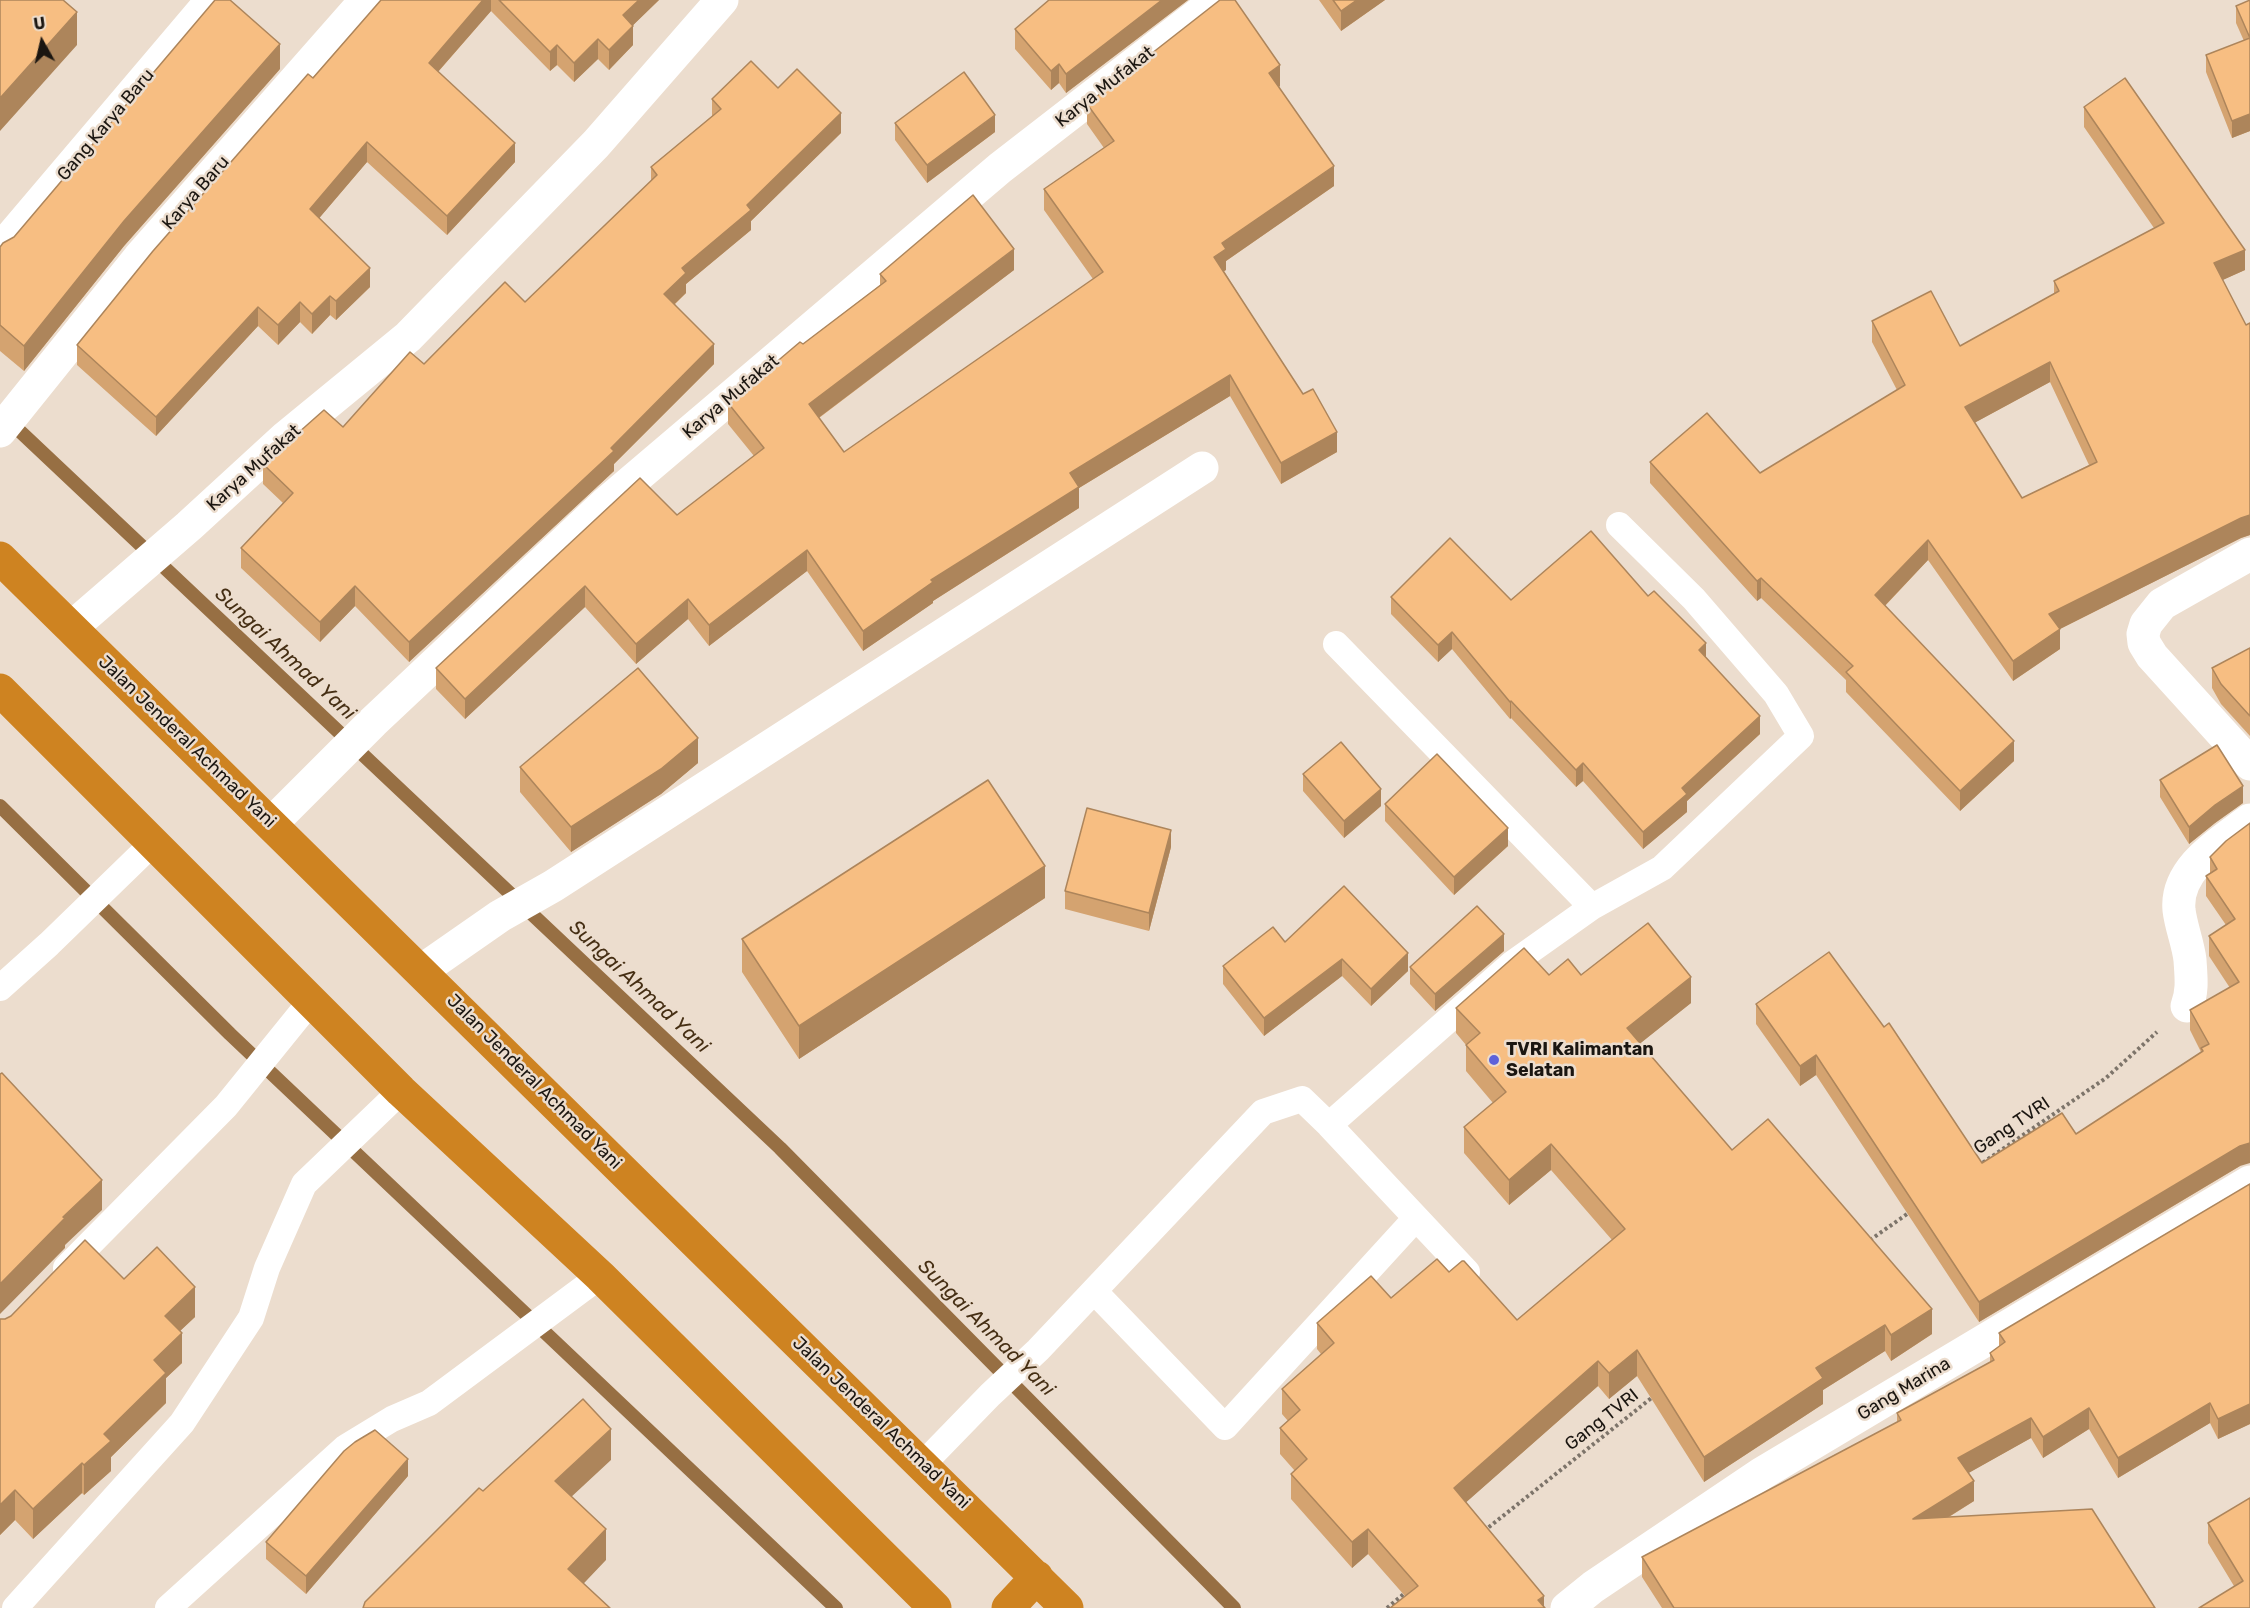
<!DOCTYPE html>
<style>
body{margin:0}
#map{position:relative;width:2250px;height:1608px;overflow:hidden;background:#ecddce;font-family:Rubik,sans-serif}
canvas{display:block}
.north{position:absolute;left:12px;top:12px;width:60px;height:60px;-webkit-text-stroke:4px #ecddce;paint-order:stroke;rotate:352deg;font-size:16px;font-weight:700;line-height:24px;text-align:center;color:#1b1611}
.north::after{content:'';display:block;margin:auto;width:21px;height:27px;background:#1b1611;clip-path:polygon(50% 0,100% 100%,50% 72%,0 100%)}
</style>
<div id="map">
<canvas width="2250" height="1608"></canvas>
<div class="north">U</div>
</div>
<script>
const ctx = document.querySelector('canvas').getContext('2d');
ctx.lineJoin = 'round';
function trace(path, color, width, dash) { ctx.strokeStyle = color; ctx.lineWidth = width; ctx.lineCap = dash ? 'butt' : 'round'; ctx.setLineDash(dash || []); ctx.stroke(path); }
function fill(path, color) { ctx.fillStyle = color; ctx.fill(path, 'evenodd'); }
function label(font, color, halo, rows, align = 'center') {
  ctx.font = font + ' Rubik,sans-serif'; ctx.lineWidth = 5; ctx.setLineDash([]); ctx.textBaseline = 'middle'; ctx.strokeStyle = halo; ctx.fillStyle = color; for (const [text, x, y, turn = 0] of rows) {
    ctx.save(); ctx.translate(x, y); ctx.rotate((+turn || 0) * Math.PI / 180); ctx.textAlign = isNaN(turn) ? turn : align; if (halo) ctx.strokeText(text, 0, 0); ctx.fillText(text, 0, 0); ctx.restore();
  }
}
trace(new Path2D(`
 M 8,420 L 780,1148 L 1234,1608
 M 0,806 L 230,1034 L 836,1608`), '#976f43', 14);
trace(new Path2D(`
 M 1978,1166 L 2106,1078 L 2157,1032
 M 1870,1240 L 1910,1212
 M 1484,1531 L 1654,1396
 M 1387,1608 L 1405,1593`), '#7d746a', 4, [3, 3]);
trace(new Path2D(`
 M 1336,644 L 1592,907
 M 0,988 L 49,944 L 153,843
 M 1329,1125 L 1513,963 L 1592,907 L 1662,868 L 1801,736 L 1776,694 L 1694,599 L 1619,525
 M 66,1268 L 226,1106 L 311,1001
 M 1094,1291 L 1225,1427 L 1416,1218
 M 922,1465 L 990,1395 L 1038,1350 L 1263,1112 L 1302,1099 L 1329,1125 L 1467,1272
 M 15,1608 L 182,1423 L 251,1318 L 267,1268 L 304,1184 L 401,1091
 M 168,1608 L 346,1447 L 392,1419 L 429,1403 L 600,1276`), '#fff', 26);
trace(new Path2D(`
 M 0,250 L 212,0
 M 0,431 L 139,258 L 366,0
 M 2250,554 L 2162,604 L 2146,624 L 2143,634 L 2144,643 L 2152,656 L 2250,764
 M 71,628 L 189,526 L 286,437 L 408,337 L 596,144 L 722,0
 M 271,824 L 373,722 L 606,503 L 1000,168 L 1217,0
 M 421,971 L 500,916 L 553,886 L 1202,468
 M 2187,1006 C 2193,990 2191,977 2190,960 C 2188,943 2181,927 2179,910 C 2175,868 2221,842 2250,820
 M 1567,1608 L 1593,1587 L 1761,1474 L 2250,1182`), '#fff', 33);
trace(new Path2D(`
 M 0,558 L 1067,1608
 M 0,690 L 401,1091 L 600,1276 L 935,1608
 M 1008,1608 L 1037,1577`), '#ce8321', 33);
fill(new Path2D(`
 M 381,0 L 659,0 L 633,25 L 633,45 L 609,70 L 598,59 L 574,82 L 557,65 L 550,71 L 491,11 L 438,72 L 515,162 L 447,235 L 367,162 L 319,218 L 370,287 L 336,320 L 330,315 L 312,334 L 300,322 L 278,345 L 258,326 L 156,436 L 77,365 L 77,345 Z
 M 1049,0 L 1188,0 L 1066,93 L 1059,83 L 1051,90 L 1015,49 L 1015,29 Z
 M 1319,0 L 1385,0 L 1341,31 Z
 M 2250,0 L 2250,131 L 2232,138 L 2206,72 L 2206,55 L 2244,41 L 2236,23 L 2236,6 Z
 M 280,69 L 124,246 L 24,371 L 0,351 L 0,247 Z
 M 1280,86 L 1279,87 L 1334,186 L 1226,261 L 1226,270 L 1224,271 L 1337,452 L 1281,484 L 1230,396 L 1079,488 L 1079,508 L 933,601 L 933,603 L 863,651 L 807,571 L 709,646 L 688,619 L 636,664 L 585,607 L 465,719 L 436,689 L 436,668 L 677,515 L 754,456 L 728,424 L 728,403 L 803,344 L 880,285 L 880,274 L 1014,270 L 819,418 L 844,452 L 1093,279 L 1044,210 L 1044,189 L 1104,148 L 1087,124 L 1087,104 Z
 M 778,88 L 841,133 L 751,221 L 751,230 L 686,284 L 686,293 L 675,304 L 714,364 L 614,464 L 614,471 L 409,662 L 355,606 L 320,642 L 241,568 L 241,548 L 283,503 L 263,484 L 263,464 L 343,427 L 424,364 L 525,302 L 651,181 L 651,167 L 712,116 L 712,99 Z
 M 2084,107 L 2245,270 L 2222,280 L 2246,325 L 2250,323 L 2250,535 L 2241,538 L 2060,629 L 2060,649 L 2013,681 L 1928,560 L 1885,606 L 2014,761 L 1960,811 L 1846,692 L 1846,680 L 1761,598 L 1757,601 L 1650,483 L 1650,462 L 1760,473 L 1897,390 L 1872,342 L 1872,321 L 1960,346 L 2054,294 L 2054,281 L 2154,228 L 2084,127 ZM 2050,382 L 2089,465 L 2022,498 L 1974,423 Z
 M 895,123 L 995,132 L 927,183 L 895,140 Z
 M 1648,596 L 1706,657 L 1760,734 L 1687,801 L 1687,812 L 1643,849 L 1583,781 L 1576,787 L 1511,718 L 1510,719 L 1452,649 L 1438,662 L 1391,614 L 1391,597 L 1511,600 Z
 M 2250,648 L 2250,736 L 2221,704 L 2212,688 L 2212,668 Z
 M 698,763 L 661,794 L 571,852 L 520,792 L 520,767 Z
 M 1303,774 L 1381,806 L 1344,838 L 1303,791 Z
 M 2160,780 L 2243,803 L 2215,823 L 2189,844 L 2160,797 Z
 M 1385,804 L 1508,846 L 1454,895 L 1385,821 Z
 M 2250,823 L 2240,1166 L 1979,1322 L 1816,1075 L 1800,1086 L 1756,1024 L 1756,1004 L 1982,1163 L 2076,1134 L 2201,1052 L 2190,1030 L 2190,1010 L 2230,988 L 2209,956 L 2209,936 L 2226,925 L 2206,896 L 2206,876 L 2210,874 L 2210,857 Z
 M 1171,847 L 1149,931 L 1065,909 L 1065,891 Z
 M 1045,898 L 799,1059 L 742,972 L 742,939 Z
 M 1285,942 L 1408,971 L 1371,1006 L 1342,976 L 1264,1036 L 1223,984 L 1223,966 Z
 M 1504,951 L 1435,1011 L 1410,984 L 1410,967 Z
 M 1549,975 L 1581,975 L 1691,1003 L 1640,1043 L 1732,1150 L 1932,1334 L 1891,1361 L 1885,1351 L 1823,1390 L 1823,1404 L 1704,1482 L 1637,1376 L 1609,1399 L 1598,1386 L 1466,1502 L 1544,1596 L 1405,1596 L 1368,1554 L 1352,1568 L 1291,1499 L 1291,1474 L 1295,1471 L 1280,1454 L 1280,1428 L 1288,1421 L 1282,1414 L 1282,1389 L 1321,1354 L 1317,1349 L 1317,1323 L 1391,1298 L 1449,1272 L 1517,1320 L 1612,1240 L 1551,1170 L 1509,1205 L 1464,1153 L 1464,1127 L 1493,1103 L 1466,1071 L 1466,1045 L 1456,1033 L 1456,1008 Z
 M 2250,1184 L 2250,1424 L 2218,1439 L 2210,1423 L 2118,1478 L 2089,1429 L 2043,1458 L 2031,1438 L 1968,1473 L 1974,1501 L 1949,1517 L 2155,1608 L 1662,1608 L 1642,1577 L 1642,1557 L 1897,1423 L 1897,1413 L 1990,1362 L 1990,1353 L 1999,1346 L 1999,1333 Z
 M 124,1279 L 195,1317 L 180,1331 L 182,1363 L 166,1378 L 166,1403 L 111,1457 L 111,1471 L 84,1495 L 82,1493 L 33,1539 L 15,1520 L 0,1535 L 0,1319 L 5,1319 Z
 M 408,1476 L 306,1594 L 266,1559 L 266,1542 Z
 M 2250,1498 L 2250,1608 L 2234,1586 L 2208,1543 L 2208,1523 Z`), '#d4a370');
fill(new Path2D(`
 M 483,0 L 491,0 L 491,11 L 429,82 L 429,63 Z
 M 639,0 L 659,0 L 623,35 L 623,15 Z
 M 1162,0 L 1188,0 L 1066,93 L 1066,74 Z
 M 1357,0 L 1385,0 L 1341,31 L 1341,11 Z
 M 77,12 L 77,45 L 0,131 L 0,98 Z
 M 633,26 L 633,45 L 609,70 L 609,50 Z
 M 598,39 L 598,59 L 574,82 L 574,63 Z
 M 280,44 L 280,69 L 124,246 L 24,371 L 24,346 L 124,221 Z
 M 557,45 L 557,65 L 550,71 L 550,52 Z
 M 1059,64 L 1059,83 L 1051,90 L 1051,71 Z
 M 1280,65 L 1280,86 L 1269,93 L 1269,73 Z
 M 841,113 L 841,133 L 751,221 L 751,230 L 686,284 L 686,293 L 664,314 L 664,294 L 682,268 Z
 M 2250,114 L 2250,131 L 2232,138 L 2232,121 Z
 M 995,115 L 995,132 L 927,183 L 927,165 Z
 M 367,142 L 367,162 L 310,229 L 310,209 Z
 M 515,143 L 515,162 L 447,235 L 447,216 Z
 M 1334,166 L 1334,186 L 1226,261 L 1226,270 L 1214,277 L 1214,257 L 1222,243 Z
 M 1014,249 L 1014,270 L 809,425 L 809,404 Z
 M 2245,250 L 2245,270 L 2214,284 L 2214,263 Z
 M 370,268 L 370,287 L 336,320 L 336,301 Z
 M 330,296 L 330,315 L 312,334 L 312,314 Z
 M 300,302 L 300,322 L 278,345 L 278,325 Z
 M 258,307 L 258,326 L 156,436 L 156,417 Z
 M 714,344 L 714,364 L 614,464 L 614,471 L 409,662 L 409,642 L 611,448 Z
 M 2050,362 L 2050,382 L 1965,428 L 1965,407 Z
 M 1230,375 L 1230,396 L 1079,488 L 1079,508 L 933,601 L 933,603 L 863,651 L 863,631 L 1070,473 Z
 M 1337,432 L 1337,452 L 1281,484 L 1281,463 Z
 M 2250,515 L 2250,535 L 2241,538 L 2060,629 L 2060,649 L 2013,681 L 2013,661 L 2049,614 L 2241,518 Z
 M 1928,540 L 1928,560 L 1875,616 L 1875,595 Z
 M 807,550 L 807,571 L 709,646 L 709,625 Z
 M 1761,578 L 1761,598 L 1757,601 L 1757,581 Z
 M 355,586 L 355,606 L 320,642 L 320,622 Z
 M 585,586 L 585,607 L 465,719 L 465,699 Z
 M 688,599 L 688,619 L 636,664 L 636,644 Z
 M 1452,632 L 1452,649 L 1438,662 L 1438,645 Z
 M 1706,643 L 1706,660 L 1699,650 Z
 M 1511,701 L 1511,718 L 1510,719 L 1510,702 Z
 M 1760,716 L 1760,734 L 1687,801 L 1687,812 L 1643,849 L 1643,832 L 1682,788 Z
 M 698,738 L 698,763 L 661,794 L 571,852 L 571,827 Z
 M 2014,741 L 2014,761 L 1960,811 L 1960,791 Z
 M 1583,763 L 1583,781 L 1576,787 L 1576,770 Z
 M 2243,786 L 2243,803 L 2215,823 L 2189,844 L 2189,827 L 2215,805 Z
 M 1381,789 L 1381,806 L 1344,838 L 1344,821 Z
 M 1508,828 L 1508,846 L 1454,895 L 1454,877 Z
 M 1171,830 L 1171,847 L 1149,931 L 1149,913 Z
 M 1045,866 L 1045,898 L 799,1059 L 799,1026 Z
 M 1504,934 L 1504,951 L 1435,1011 L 1435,994 Z
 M 1408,953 L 1408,971 L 1371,1006 L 1371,989 Z
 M 1342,959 L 1342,976 L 1264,1036 L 1264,1018 Z
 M 1691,977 L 1691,1003 L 1627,1054 L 1627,1028 Z
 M 1816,1055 L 1816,1075 L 1800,1086 L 1800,1066 Z
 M 2250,1143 L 2250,1163 L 2240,1166 L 1979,1322 L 1979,1302 L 2240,1146 Z
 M 1551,1144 L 1551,1170 L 1509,1205 L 1509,1180 Z
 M 102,1180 L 102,1210 L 65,1245 L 65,1248 L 0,1314 L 0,1284 L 63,1217 Z
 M 195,1287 L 195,1317 L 165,1345 L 165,1316 Z
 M 1932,1309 L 1932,1334 L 1891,1361 L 1891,1335 Z
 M 1885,1325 L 1885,1351 L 1823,1390 L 1823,1404 L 1704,1482 L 1704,1457 L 1816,1368 Z
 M 182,1333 L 182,1363 L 166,1378 L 166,1403 L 111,1457 L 111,1471 L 84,1495 L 84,1465 L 154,1360 Z
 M 1637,1350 L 1637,1376 L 1609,1399 L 1609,1373 Z
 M 1598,1361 L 1598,1386 L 1454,1513 L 1454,1488 Z
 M 2210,1403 L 2210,1423 L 2118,1478 L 2118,1458 Z
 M 2250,1404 L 2250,1424 L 2218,1439 L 2218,1419 Z
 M 2089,1408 L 2089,1429 L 2043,1458 L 2043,1437 Z
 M 2031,1418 L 2031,1438 L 1958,1479 L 1958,1458 Z
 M 611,1429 L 611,1460 L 555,1512 L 555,1481 Z
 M 408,1459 L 408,1476 L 306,1594 L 306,1576 Z
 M 82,1463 L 82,1493 L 33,1539 L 33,1509 Z
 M 1974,1481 L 1974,1501 L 1913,1539 L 1913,1519 Z
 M 15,1490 L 15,1520 L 0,1535 L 0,1505 Z
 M 606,1529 L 606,1560 L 568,1600 L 568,1569 Z
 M 1368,1529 L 1368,1554 L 1352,1568 L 1352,1542 Z
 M 1544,1596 L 1544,1608 L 1538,1600 Z`), '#ad855b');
const building = new Path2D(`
 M 0,0 L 63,0 L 77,12 L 0,98 Z
 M 215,0 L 230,0 L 280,44 L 124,221 L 24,346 L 0,325 L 0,247 L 3,243 L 14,237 Z
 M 381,0 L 483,0 L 429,63 L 515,143 L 447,216 L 367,142 L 310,209 L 370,268 L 336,301 L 330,296 L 312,314 L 300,302 L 278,325 L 258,307 L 156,417 L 77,345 L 153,251 L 308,74 L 313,78 Z
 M 499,0 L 639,0 L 623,15 L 633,26 L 609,50 L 598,39 L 574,63 L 557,45 L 550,52 Z
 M 1049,0 L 1162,0 L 1066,74 L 1059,64 L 1051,71 L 1015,29 Z
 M 1220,0 L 1235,0 L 1280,65 L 1269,73 L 1334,166 L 1222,243 L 1226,249 L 1214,257 L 1303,394 L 1313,389 L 1337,432 L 1281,463 L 1230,375 L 1070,473 L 1079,487 L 931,580 L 933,582 L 863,631 L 807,550 L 709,625 L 688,599 L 636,644 L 585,586 L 465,699 L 436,668 L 640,478 L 677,515 L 764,448 L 728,403 L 800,342 L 803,344 L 886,281 L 880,274 L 973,195 L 1014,249 L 809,404 L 844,452 L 1103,272 L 1044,189 L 1114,141 L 1087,104 Z
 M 1333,0 L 1357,0 L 1341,11 Z
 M 2250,0 L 2250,38 L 2236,6 Z
 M 2250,38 L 2250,114 L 2232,121 L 2206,55 Z
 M 751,61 L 778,88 L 797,69 L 841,113 L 747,205 L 751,210 L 682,268 L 686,273 L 664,294 L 714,344 L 611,448 L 614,451 L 409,642 L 355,586 L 320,622 L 241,548 L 293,493 L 263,464 L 324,410 L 343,427 L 410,352 L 424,364 L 505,282 L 525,302 L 657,175 L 651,167 L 721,109 L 712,99 Z
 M 964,72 L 995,115 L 927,165 L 895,123 Z
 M 2125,78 L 2245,250 L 2214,263 L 2246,325 L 2250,323 L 2250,515 L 2241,518 L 2049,614 L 2060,629 L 2013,661 L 1928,540 L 1875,595 L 2014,741 L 1960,791 L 1846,672 L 1853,666 L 1761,578 L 1757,581 L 1650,462 L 1707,413 L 1760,473 L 1905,385 L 1872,321 L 1931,291 L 1960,346 L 2059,291 L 2054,281 L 2164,223 L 2084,107 ZM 2050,362 L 2097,462 L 2022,498 L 1965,407 Z
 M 1591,531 L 1648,596 L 1654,591 L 1706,643 L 1699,650 L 1760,716 L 1682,788 L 1687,794 L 1643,832 L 1583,763 L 1576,770 L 1511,701 L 1510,702 L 1452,632 L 1438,645 L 1391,597 L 1450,538 L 1511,600 Z
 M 2250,648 L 2250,716 L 2221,684 L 2212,668 Z
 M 638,668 L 698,738 L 661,769 L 571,827 L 520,767 Z
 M 1341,742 L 1381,789 L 1344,821 L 1303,774 Z
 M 2217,745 L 2243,786 L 2215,805 L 2189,827 L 2160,780 Z
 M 1437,754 L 1508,828 L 1454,877 L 1385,804 Z
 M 988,780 L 1045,866 L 799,1026 L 742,939 Z
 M 1087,808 L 1171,830 L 1149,913 L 1065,891 Z
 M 2250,823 L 2250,1143 L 2240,1146 L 1979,1302 L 1816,1055 L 1800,1066 L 1756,1004 L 1829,952 L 1884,1027 L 1889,1023 L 1982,1163 L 2062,1113 L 2076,1134 L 2203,1051 L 2201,1048 L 2209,1044 L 2190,1010 L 2239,982 L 2209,936 L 2235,919 L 2206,876 L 2217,869 L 2210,857 L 2226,841 Z
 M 1344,886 L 1408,953 L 1371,989 L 1342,959 L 1264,1018 L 1223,966 L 1273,927 L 1285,942 Z
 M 1477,906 L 1504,934 L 1435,994 L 1410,967 Z
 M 1648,923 L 1691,977 L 1627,1028 L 1732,1150 L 1768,1119 L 1932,1309 L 1891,1335 L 1885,1325 L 1816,1368 L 1823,1378 L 1704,1457 L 1637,1350 L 1609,1373 L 1598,1361 L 1454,1488 L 1544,1596 L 1538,1600 L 1545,1608 L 1390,1608 L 1418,1586 L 1368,1529 L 1352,1542 L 1291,1474 L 1307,1459 L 1280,1428 L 1300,1410 L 1282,1389 L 1334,1343 L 1317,1323 L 1371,1276 L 1391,1298 L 1437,1259 L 1449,1272 L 1462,1261 L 1464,1261 L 1517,1320 L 1625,1229 L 1551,1144 L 1509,1180 L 1464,1127 L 1506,1092 L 1466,1045 L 1480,1033 L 1456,1008 L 1524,948 L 1549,975 L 1568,959 L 1581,975 Z
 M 2,1073 L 102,1180 L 63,1217 L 65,1218 L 0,1284 L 0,1074 Z
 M 2250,1184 L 2250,1404 L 2218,1419 L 2210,1403 L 2118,1458 L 2089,1408 L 2043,1437 L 2031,1418 L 1958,1458 L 1974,1481 L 1913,1519 L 2092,1509 L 2155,1608 L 1674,1608 L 1642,1557 L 1901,1420 L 1897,1413 L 1994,1360 L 1990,1353 L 2005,1342 L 1999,1333 Z
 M 85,1240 L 124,1279 L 157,1247 L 195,1287 L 165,1316 L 182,1333 L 154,1360 L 166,1373 L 104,1434 L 111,1441 L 84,1465 L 82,1463 L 33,1509 L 15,1490 L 0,1505 L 0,1319 L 5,1319 L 11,1316 Z
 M 583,1399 L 611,1429 L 555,1481 L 606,1529 L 568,1569 L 610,1608 L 363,1608 L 365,1602 L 479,1488 L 483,1491 Z
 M 375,1430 L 408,1459 L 306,1576 L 266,1542 L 344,1451 L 355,1442 Z
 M 2250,1498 L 2250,1608 L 2199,1608 L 2243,1581 L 2208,1523 Z`);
fill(building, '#f7be82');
trace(building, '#ad855b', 1.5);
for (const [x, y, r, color] of [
 [1494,1060,6,"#5d62da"]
]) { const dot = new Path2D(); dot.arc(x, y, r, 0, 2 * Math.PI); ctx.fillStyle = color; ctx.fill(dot); trace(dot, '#ecddce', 2); }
label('18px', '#1b1611', '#ecddce', [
 ["Karya Mufakat",1105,87,-38],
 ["Gang Karya Baru",106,125,-50],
 ["Karya Baru",196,193,-49],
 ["Karya Mufakat",731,397,-40],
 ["Karya Mufakat",254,468,-42],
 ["Jalan Jenderal Achmad Yani",187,742,44],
 ["Jalan Jenderal Achmad Yani",534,1082,45],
 ["Gang TVRI",2012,1126,-34],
 ["Gang Marina",1904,1389,-31],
 ["Gang TVRI",1602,1420,-38],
 ["Jalan Jenderal Achmad Yani",881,1423,44]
]);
label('bold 18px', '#1b1611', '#ecddce', [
 ["TVRI Kalimantan",1506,1050],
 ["Selatan",1506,1071]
], 'left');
label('italic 20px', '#462f14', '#ecddce', [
 ["Sungai Ahmad Yani",285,654,43],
 ["Sungai Ahmad Yani",639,987,43],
 ["Sungai Ahmad Yani",986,1328,45]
]);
</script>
